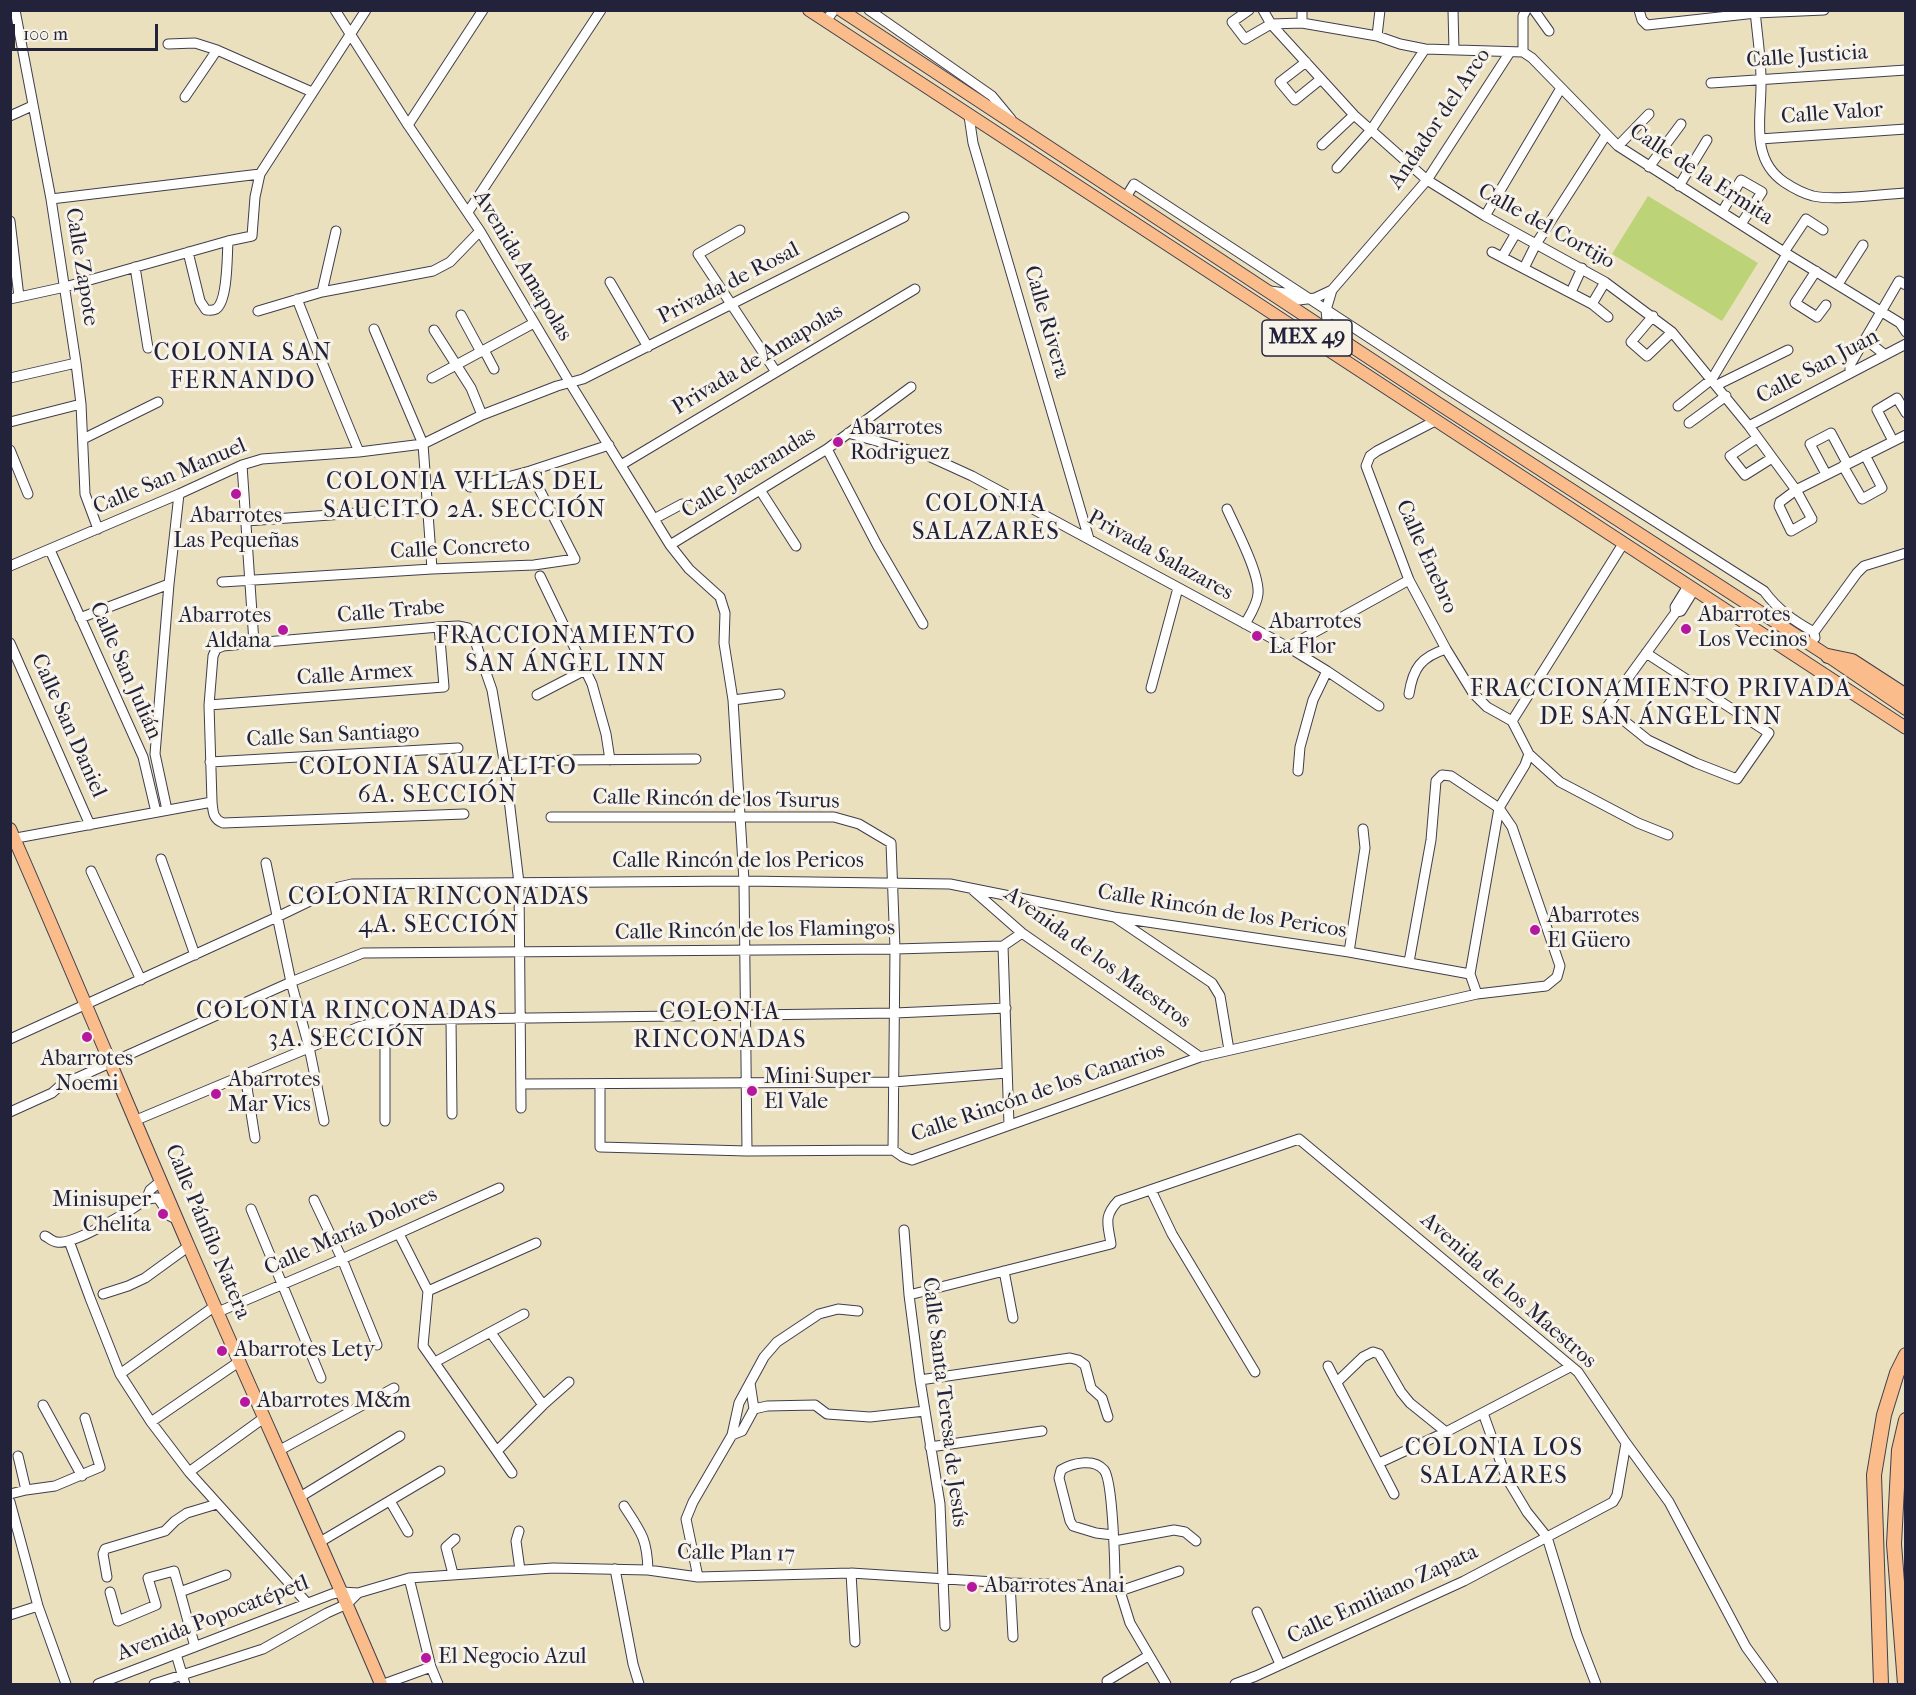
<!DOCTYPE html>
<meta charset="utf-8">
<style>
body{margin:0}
#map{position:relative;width:1916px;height:1695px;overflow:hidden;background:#eae0bd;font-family:"IM FELL French Canon",serif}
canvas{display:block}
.frame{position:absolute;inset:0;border:12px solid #22223b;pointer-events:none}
.scale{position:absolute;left:12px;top:24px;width:146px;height:27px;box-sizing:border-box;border:3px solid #22223b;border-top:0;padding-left:8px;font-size:18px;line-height:21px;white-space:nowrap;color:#22223b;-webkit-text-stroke:4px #f7f3e8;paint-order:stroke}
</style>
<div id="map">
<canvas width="1916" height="1695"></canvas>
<div class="frame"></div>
<div class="scale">100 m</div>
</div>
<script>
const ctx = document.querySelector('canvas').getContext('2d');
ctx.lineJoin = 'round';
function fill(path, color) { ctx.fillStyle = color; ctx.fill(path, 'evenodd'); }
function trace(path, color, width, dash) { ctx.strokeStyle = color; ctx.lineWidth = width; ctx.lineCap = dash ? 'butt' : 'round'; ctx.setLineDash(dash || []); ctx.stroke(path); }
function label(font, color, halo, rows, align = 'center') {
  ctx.font = font + ' "IM FELL French Canon",serif'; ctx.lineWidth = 6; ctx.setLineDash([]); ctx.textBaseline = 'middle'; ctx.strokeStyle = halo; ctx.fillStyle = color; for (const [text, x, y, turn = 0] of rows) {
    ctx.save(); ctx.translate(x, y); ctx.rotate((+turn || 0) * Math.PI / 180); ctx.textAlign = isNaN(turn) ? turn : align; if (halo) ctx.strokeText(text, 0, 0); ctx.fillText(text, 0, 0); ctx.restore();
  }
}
fill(new Path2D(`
 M 1648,196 L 1758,263 L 1722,321 L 1612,254 Z`), '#bdd377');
const minor = new Path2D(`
 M 15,10 L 51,199 L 76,363 L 81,404 L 85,494 L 98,529
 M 335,10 L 408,125 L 480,231 L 570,383 L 670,545 L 689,569 L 720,597 L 725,613 L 724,643 L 733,700 L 744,881 L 747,1151
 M 869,10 L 992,96 L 1011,119
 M 1249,10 L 1232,22 L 1245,39 L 1271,24 L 1302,23 L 1377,36 L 1400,44 L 1425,49 L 1523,52 L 1532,58 L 1618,146 L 1784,252 L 1882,312 L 1900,323 L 1906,332
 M 1263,10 L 1271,24 L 1354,115 L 1427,180 L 1485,216 L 1605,282 L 1672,332 L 1749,426 L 1796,490 L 1812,519 L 1791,531 L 1779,506 L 1780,502 L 1796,490 L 1906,435
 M 1453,10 L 1454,50
 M 1534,10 L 1549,31
 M 1639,10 L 1642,20 L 1647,25 L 1756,13 L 1824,10
 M 1755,10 C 1757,34 1761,57 1761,80 C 1762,116 1749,158 1784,182 C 1793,188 1802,193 1813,196 C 1836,201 1881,194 1906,193
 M 826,21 L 834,10
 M 1302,23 L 1302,10
 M 1377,36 L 1380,10
 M 168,44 L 195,43 L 217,50 L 312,92
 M 1523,52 L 1523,16 L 1526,10
 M 1306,62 L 1280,82 L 1295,100 L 1321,79
 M 1711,83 L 1906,70
 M 185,97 L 217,50
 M 10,116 L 32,106
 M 969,116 L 973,143 L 1089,539
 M 408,125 L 483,10
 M 1760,139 L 1906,129
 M 1322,145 L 1354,115
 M 1618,146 L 1649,114
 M 1649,167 L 1681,124
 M 1337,168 L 1371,130 L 1425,49
 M 1679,186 L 1707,140
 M 1126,197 L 1134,184 L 1449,390 L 1764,591 C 1778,610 1794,621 1814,632
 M 51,199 L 260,174
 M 468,212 L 601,10
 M 1722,212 L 1741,180 L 1762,192 L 1741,224
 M 1485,216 L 1561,88
 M 10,221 L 19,297
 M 740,230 L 698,254 L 776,372
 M 188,252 L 200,301 L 206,310 C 210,310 212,311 216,309 C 228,301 227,256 228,241
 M 1492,252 L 1592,304 L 1608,317
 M 1784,252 L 1806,219 L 1823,230
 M 1502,257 L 1516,233
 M 135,267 L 148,348
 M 1524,268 L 1536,244 L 1606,135
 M 1816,271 L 1795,303 L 1817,317 L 1826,305
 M 610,282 L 648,347
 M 1838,284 L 1863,245
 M 1270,291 L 1285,293 L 1299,300 L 1315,298 L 1332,290
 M 322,292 L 336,231
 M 1571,292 L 1582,268
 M 10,299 L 65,287 L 228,241 L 252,236 L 255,197 L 260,174 L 366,10
 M 297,299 L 317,350 L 359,452
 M 1592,304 L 1605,282
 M 258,311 L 322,292 L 433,271 L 450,262 L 480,231
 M 461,315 L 481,352
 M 1653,316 L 1631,342 L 1647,356 L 1672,332
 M 374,329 L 423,444 L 432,569
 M 434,330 L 471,388 L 482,415
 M 1328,330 L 1326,310 L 1332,290 L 1427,180 L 1510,52
 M 1865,339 L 1884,354
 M 484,350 L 494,369
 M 1850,371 L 1850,365 L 1899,281 L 1906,285
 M 10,378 L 76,363
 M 432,378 L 534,323
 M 1717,385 L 1788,350
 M 1678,406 L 1712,379 L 1787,254
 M 1435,421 L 1377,451 L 1370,456 L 1366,466 L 1409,580 L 1446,649 L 1473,693 L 1487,707 L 1512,721
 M 10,422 L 81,404
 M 1689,423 L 1726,396
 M 1749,426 L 1906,344
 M 848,433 L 926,455 L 972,476 L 1288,647 L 1327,671 L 1379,706
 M 1757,438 L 1730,456 L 1745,475 L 1772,458
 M 83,439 L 158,402
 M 1893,441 L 1877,410 L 1897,398 L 1906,413
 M 827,449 L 877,545 L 923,624
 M 10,450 L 28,494
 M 242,465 L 254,643
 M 621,465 L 915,289
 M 1843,466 L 1862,499 L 1882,488 L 1865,455
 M 1826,474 L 1810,444 L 1831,433 L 1847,463
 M 470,487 L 530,471 L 609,445
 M 760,490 L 796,546
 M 1227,509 C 1236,529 1260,574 1258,594 C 1257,605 1250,615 1245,624
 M 654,519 L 682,504
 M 246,521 L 428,508
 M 670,545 L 827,449 L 911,387
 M 50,550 L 143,757 L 156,812
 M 10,566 L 179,494 L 242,465 L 262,459 L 359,452 L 423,444 L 482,415 L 557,386 L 583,379 L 904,217
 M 540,576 L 592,684 L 606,734 L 610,760
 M 222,582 L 432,569 L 534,565 L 575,559 L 530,471
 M 1676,612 L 1681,611 L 1694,590
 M 80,618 L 169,584
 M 1815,638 L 1814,632 L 1857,573 L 1864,566 L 1906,553
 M 10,643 L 90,825
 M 1288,647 L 1409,580
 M 1646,653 L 1769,733 L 1737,779 L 1696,763 L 1648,740 L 1607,707 L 1676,612 L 1675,607 L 1688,586
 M 1151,688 L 1178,588
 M 1409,694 C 1413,668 1421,657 1446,649
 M 537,695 L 585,670
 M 733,700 L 780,694
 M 209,705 L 444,687 L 439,627
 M 1512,721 L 1623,544
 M 1512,721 L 1529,754 L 1560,782 L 1638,823 L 1668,835
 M 210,762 L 458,748
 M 505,766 L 563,760 L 696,759
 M 1298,771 L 1300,747 L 1313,700 L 1327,671
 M 167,810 L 155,754 L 169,584 L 179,494
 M 464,814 L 223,823 C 213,819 213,812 212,802 L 209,705 L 213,656 L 216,649 L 223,646 L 254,643 L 439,627 L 458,626 L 468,628 L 474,638 L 492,690 L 505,766 L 519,883 L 521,1108
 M 551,817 L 834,817 L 859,824 L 891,843 L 895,949 L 893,1150
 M 11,839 L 212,802
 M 161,859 L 195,955
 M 266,863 L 291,982 L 309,1047 L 324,1121
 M 91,871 L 141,980
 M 973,890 L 1022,933 L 1200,1057
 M 1116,918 L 1212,983 L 1220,996 L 1229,1050
 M 1003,946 L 1009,1125
 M 1349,952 L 1365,848 L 1363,829
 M 1477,994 L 1470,974 L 1499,808 L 1525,765 L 1529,754
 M 451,1019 L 452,1114
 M 385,1020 L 385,1121
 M 10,1039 L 277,917 L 339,887 L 352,884 L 744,881 L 950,884 L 1114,917 L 1349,952 L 1470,974
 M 245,1075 L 255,1138
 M 521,1084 L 893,1082 L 1007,1073
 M 600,1084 L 600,1147 L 747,1151 L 893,1150 L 903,1157 L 912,1160 L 1200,1057 L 1477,994 L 1546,986 L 1557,977 L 1560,966 L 1512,827 L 1499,808 L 1451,776 L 1442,775 L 1436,781 L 1431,840 L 1409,962
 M 10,1112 L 52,1093 L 61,1085 L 291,982 L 363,953 L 895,949 L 1003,946 L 1022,933
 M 134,1121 L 361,1026 L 385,1020 L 895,1013 L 1006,1008
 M 1151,1190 L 1172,1234 L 1255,1372
 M 146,1200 L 150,1190 L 161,1181
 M 314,1200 L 342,1259 L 377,1345
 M 251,1209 L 321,1378
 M 904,1230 L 909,1295 L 920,1380 L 940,1504 L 945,1626
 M 399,1234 L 428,1291 L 423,1346 L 512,1473
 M 45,1236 C 49,1238 53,1242 57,1242 C 72,1245 115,1219 129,1211 C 138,1205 147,1197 158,1198 L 170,1216 L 178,1220
 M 69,1241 L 90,1298 L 120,1374 L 151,1422 L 189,1472 L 307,1603
 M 1004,1271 L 1013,1318
 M 428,1291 L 536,1243
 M 103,1294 L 128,1286 L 145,1278 L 189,1246
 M 909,1295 L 1111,1244 C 1108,1224 1103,1217 1118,1201 L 1299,1139 L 1578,1372 L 1626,1443 L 1669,1502 L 1746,1647 L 1773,1684
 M 218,1312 L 342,1259 L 499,1188
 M 491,1333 L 543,1405
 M 435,1362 L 524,1314
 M 1328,1366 L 1394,1494
 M 120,1374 L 215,1306
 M 920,1380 L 1070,1358 L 1078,1360 L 1085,1365 L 1091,1388 L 1102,1398 L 1108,1417
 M 1337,1382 L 1363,1357 L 1373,1352 L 1379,1354 L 1401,1392 L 1410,1403 L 1446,1432
 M 750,1383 L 754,1409
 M 43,1405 L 82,1476
 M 1483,1413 L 1506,1477 L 1527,1512 L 1547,1537 L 1577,1635 L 1596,1684
 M 151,1422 L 240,1361
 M 732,1435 L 742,1431 L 754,1409 L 767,1406 L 815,1405 L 827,1414 L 870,1417 L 925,1411
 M 930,1447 L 1042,1431
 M 280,1450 L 394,1388
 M 497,1451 L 543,1405 L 569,1382
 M 18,1456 L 26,1490
 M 1379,1463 L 1446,1432 L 1570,1367
 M 189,1472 L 265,1417
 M 10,1494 L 26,1490 L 55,1486 L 100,1467 L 85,1418
 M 300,1497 L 400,1436
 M 390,1501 L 408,1532
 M 10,1502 L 38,1606 L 66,1684
 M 624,1506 C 641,1532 647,1538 648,1570
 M 519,1531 L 516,1541 L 520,1570
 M 1113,1535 L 1096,1533 L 1073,1526 L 1070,1521 L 1059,1478 L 1061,1470 C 1072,1463 1094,1458 1104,1470 C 1113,1480 1115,1567 1115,1586
 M 1114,1541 L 1174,1530 L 1185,1532 L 1196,1541
 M 320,1542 L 440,1471
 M 615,1569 L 633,1664 L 639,1684
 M 851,1573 L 855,1642
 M 453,1574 L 446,1547 L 455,1539
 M 107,1577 L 103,1554 L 105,1549 L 165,1531 L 175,1521 L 187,1513 L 217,1504
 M 698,1577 L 686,1519 L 693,1502 L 732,1435 L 739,1403 L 764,1357 L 777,1342 L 819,1314 L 838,1309 L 858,1311
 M 409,1578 L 431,1667 L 438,1684
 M 1010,1583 L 1013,1637
 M 1115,1586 L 1120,1591 L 1130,1623 L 1166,1684
 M 1120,1591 L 1179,1571
 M 110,1592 L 118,1621 L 156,1605 L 148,1578 L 174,1571 L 180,1592 L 226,1575
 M 180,1592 L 195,1647
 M 1257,1612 L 1280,1664
 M 10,1615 L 38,1606
 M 176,1654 L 185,1684
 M 1107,1681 L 1148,1656
 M 98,1684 L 332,1594 L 342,1592 L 358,1593 L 409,1578 L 553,1568 L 648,1570 L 698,1577 L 851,1573 L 1010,1583 L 1115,1586
 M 154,1684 L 263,1649 L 327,1613 L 347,1604 L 358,1593
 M 384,1684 L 431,1667
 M 1235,1684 L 1256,1676 L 1464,1581 L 1613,1502 L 1617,1495 L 1626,1443`);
const major = new Path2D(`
 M 809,10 L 1906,728
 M 841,10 L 1439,404 L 1828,656 L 1906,709
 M 10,829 C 71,968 129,1108 189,1247 C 252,1393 319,1538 381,1684`);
const highway = new Path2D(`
 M 1828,656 L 1852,661 L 1906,696
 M 1881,1684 L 1874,1475 L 1884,1415 L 1897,1373 L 1906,1355
 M 1905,1684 L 1894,1544 L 1899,1450 L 1906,1420`);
trace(minor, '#403e4e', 11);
trace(major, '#403e4e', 14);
trace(highway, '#403e4e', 16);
trace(minor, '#fff', 9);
trace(major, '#f9bc8a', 12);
trace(highway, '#f9bc8a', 14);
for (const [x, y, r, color] of [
 [838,442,6,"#b5179e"],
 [236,494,6,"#b5179e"],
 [1686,629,6,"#b5179e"],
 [283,630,6,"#b5179e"],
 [1257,636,6,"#b5179e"],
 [1535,930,6,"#b5179e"],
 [87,1037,6,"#b5179e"],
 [752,1091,6,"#b5179e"],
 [216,1094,6,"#b5179e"],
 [163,1214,6,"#b5179e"],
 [222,1351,6,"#b5179e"],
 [245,1402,6,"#b5179e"],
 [972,1587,6,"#b5179e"],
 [426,1658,6,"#b5179e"]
]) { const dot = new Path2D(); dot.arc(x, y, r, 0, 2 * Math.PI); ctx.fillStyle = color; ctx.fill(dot); trace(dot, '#f7f3e8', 2); }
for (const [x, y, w] of [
 [1307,338,90]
]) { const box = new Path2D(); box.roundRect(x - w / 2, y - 18, w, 36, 4.5); ctx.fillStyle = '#f7f3e8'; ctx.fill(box); trace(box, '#22223b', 1.5); }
label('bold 21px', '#22223b', null, [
 ["MEX 49",1307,338]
]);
label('22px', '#22223b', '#f7f3e8', [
 ["Calle Justicia",1807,57,-4],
 ["Calle Valor",1832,114,-4],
 ["Andador del Arco",1440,119,-56],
 ["Calle de la Ermita",1701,175,33],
 ["Calle del Cortijo",1546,227,29],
 ["Avenida Amapolas",522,266,59],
 ["Calle Zapote",81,267,81],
 ["Privada de Rosal",729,284,-27],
 ["Calle Rivera",1046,322,74],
 ["Privada de Amapolas",758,360,-31],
 ["Calle San Juan",1818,367,-28],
 ["Calle Jacarandas",749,473,-32],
 ["Calle San Manuel",170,477,-23],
 ["Calle Concreto",460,549,-3],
 ["Privada Salazares",1160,556,29],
 ["Calle Enebro",1426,557,66],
 ["Calle Trabe",391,612,-5],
 ["Calle San Julián",125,671,66],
 ["Calle Armex",355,675,-4],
 ["Calle San Daniel",68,726,66],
 ["Calle San Santiago",333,736,-3],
 ["Calle Rincón de los Tsurus",716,800,1],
 ["Calle Rincón de los Pericos",738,862],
 ["Calle Rincón de los Pericos",1222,912,9],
 ["Calle Rincón de los Flamingos",755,931,-1],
 ["Avenida de los Maestros",1097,958,36],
 ["Calle Rincón de los Canarios",1038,1093,-19],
 ["Calle Pánfilo Natera",207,1232,67],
 ["Calle María Dolores",351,1232,-24],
 ["Avenida de los Maestros",1508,1291,41],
 ["Calle Santa Teresa de Jesús",944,1402,83],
 ["Calle Plan 17",736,1554,1],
 ["Calle Emiliano Zapata",1383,1595,-25],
 ["Avenida Popocatépetl",213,1619,-21]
]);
label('22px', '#22223b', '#f7f3e8', [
 ["Abarrotes",850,429],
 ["Rodriguez",850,454],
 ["Abarrotes",236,517,"center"],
 ["Las Pequeñas",236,542,"center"],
 ["Abarrotes",1698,616],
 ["Los Vecinos",1698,641],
 ["Abarrotes",271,617,"right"],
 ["Aldana",271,642,"right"],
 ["Abarrotes",1269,623],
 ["La Flor",1269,648],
 ["Abarrotes",1547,917],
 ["El Güero",1547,942],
 ["Abarrotes",87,1060,"center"],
 ["Noemi",87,1085,"center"],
 ["Mini Super",764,1078],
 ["El Vale",764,1103],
 ["Abarrotes",228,1081],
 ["Mar Vics",228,1106],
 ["Minisuper",151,1201,"right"],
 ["Chelita",151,1226,"right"],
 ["Abarrotes Lety",234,1351],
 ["Abarrotes M&m",257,1402],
 ["Abarrotes Anai",984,1587],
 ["El Negocio Azul",438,1658]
], 'left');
ctx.letterSpacing = '1.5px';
label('24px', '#22223b', '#f7f3e8', [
 ["COLONIA SAN",243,354],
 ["FERNANDO",243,382],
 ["COLONIA VILLAS DEL",465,483],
 ["SAUCITO 2A. SECCIÓN",465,511],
 ["COLONIA",986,505],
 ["SALAZARES",986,533],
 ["FRACCIONAMIENTO",566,637],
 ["SAN ÁNGEL INN",566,665],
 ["FRACCIONAMIENTO PRIVADA",1661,690],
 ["DE SAN ÁNGEL INN",1661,718],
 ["COLONIA SAUZALITO",438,768],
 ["6A. SECCIÓN",438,796],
 ["COLONIA RINCONADAS",439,898],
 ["4A. SECCIÓN",439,926],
 ["COLONIA RINCONADAS",347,1012],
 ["3A. SECCIÓN",347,1040],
 ["COLONIA",720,1013],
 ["RINCONADAS",720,1041],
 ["COLONIA LOS",1494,1449],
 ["SALAZARES",1494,1477]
]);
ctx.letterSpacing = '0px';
</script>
